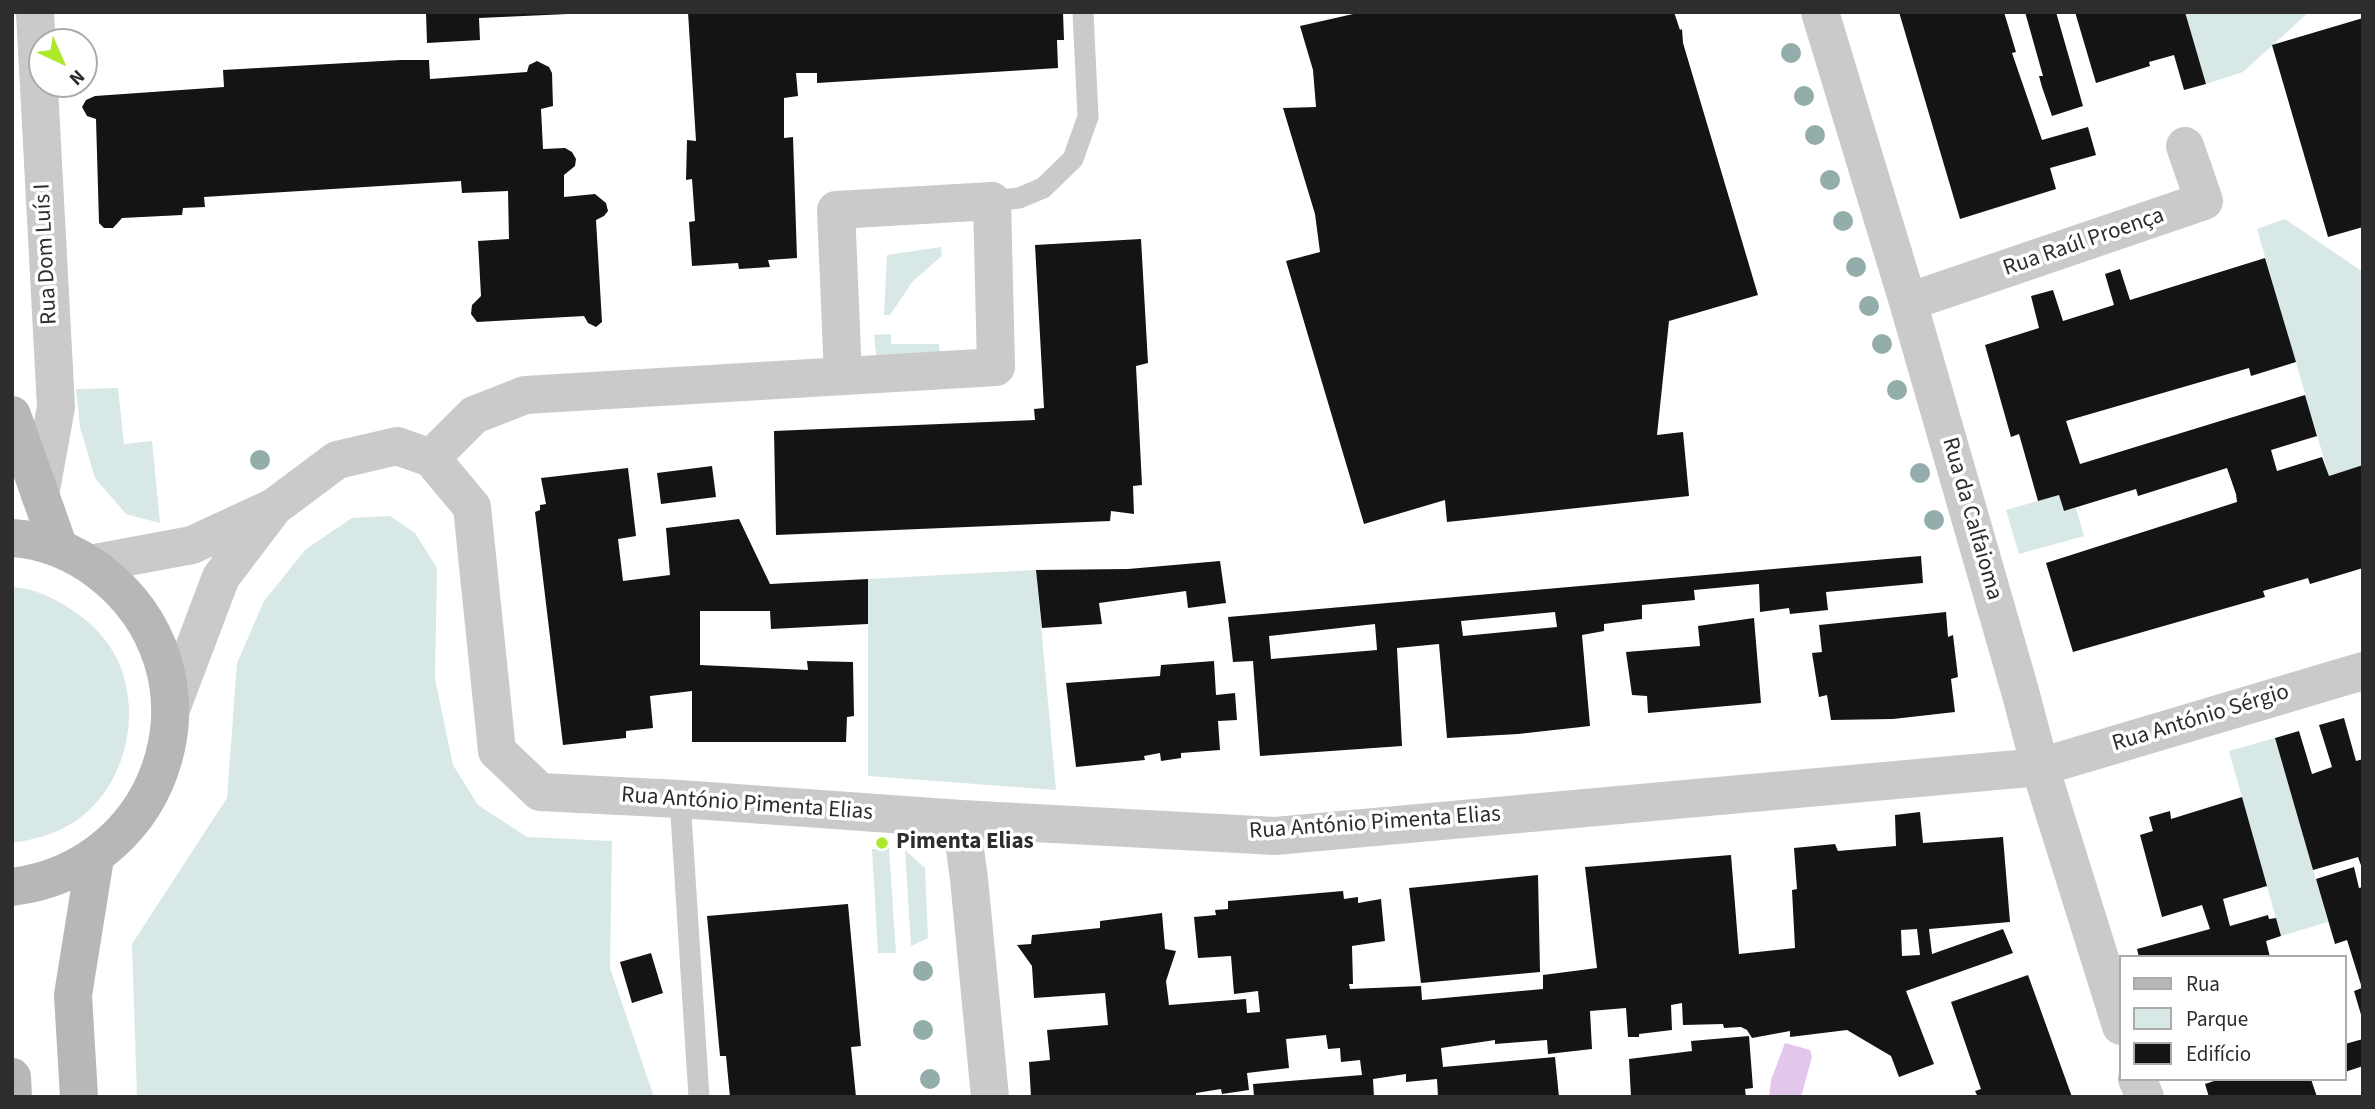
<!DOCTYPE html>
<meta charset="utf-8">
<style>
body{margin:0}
#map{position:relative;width:2375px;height:1109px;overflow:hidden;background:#fff;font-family:"Source Sans 3",sans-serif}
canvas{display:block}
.frame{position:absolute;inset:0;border:14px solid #2d2d2d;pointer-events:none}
.legend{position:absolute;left:2119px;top:955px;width:228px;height:126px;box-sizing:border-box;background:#fff;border:2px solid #ababab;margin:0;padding:9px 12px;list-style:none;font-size:21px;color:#2d2d2d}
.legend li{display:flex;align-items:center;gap:14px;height:35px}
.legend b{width:35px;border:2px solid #ababab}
.north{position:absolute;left:28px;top:28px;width:70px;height:70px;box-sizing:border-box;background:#fff;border:2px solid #ababab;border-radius:50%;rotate:136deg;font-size:19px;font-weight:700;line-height:28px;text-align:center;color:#2d2d2d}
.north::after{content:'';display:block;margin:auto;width:24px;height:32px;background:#aee82c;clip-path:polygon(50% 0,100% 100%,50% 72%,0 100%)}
</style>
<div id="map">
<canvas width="2375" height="1109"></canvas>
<div class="frame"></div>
<ul class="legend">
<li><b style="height:9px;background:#b7b7b7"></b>Rua</li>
<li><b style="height:19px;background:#d8e8e6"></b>Parque</li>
<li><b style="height:19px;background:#141414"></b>Edifício</li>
</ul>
<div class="north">N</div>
</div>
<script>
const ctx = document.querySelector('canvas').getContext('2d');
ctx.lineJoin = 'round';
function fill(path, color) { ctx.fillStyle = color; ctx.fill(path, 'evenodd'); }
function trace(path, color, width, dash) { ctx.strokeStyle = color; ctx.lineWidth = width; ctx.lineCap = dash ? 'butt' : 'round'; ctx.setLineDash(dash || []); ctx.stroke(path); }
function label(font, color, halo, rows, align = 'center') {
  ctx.font = font + ' "Source Sans 3",sans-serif'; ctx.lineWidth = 7; ctx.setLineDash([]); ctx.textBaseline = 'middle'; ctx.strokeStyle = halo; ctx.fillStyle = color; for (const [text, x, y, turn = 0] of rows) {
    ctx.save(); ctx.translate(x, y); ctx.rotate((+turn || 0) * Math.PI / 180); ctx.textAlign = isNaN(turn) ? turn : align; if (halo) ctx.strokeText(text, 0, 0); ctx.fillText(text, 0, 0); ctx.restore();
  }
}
fill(new Path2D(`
 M 2185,12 L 2309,12 L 2243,72 L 2206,84 Z
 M 2285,219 L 2363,272 L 2363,465 L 2329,476 L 2257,229 Z
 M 941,247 L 942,256 L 913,281 L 890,315 L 884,315 L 887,255 Z
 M 891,334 L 891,344 L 939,344 L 940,357 L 881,358 L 876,354 L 874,335 Z
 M 118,388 L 124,444 L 152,441 L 160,523 L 126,514 L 95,478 L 80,427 L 76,389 Z
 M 2059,495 L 2064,511 L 2076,508 L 2084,536 L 2019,554 L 2006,510 Z
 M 390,516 L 415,533 L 437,568 L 435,679 L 453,765 L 478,805 L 527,837 L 612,841 L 610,968 L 654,1097 L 137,1097 L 132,944 L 227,798 L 237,663 L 264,601 L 306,549 L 352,518 Z
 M 1036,570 L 1056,790 L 868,776 L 868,579 Z
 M 12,587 C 33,588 55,598 72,610 C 90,622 108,639 118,661 C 142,714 126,786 77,820 C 57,834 36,839 12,843 Z
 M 2275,738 L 2328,922 L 2281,936 L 2229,751 Z
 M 889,848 L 896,953 L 878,953 L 872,849 Z
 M 905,850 L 925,868 L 928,938 L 911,946 Z`), '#d8e8e6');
fill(new Path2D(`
 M 1785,1043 L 1810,1050 L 1812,1057 L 1801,1097 L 1769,1097 L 1771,1080 Z`), '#e3c6ec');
fill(new Path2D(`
 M 426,12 L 568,12 L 568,14 L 479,18 L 480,40 L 427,43 Z
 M 688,12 L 1063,12 L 1064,40 L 1057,40 L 1058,68 L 817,83 L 817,73 L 796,73 L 798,96 L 784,98 L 784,138 L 793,137 L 797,258 L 768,260 L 770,267 L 739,269 L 738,263 L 692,266 L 689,222 L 695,221 L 692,179 L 686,180 L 687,140 L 696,141 Z
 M 1362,12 L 1674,12 L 1680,30 L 1682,29 L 1683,43 L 1758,295 L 1669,321 L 1657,435 L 1683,432 L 1689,496 L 1447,522 L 1445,500 L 1364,524 L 1286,261 L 1320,252 L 1315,214 L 1283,108 L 1316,107 L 1313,70 L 1300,26 Z
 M 1899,12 L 2004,12 L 2016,52 L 2012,53 L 2042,140 L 2088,127 L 2096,155 L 2050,168 L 2056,189 L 1960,219 Z
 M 2025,12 L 2056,12 L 2083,106 L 2052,116 L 2042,87 L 2039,76 L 2043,76 Z
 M 2075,12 L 2185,12 L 2206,84 L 2184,90 L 2174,55 L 2149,62 L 2150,66 L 2096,83 Z
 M 2363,18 L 2363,227 L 2328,237 L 2272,45 Z
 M 400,60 L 429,60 L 430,79 L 527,72 L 529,65 L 537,61 L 549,67 L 552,73 L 553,106 L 541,109 L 543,149 L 565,148 L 572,152 L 576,159 L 575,166 L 564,175 L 564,197 L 595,194 L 606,203 L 608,211 L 604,216 L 596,220 L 602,322 L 596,327 L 588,323 L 584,316 L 477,322 L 471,314 L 472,305 L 481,296 L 478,241 L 509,239 L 508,191 L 462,193 L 461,181 L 204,197 L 205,207 L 183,208 L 182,215 L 122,218 L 113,228 L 104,228 L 99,223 L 96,119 L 87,116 L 82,107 L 86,100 L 95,96 L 224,87 L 223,70 Z
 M 1141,239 L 1148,363 L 1136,366 L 1142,485 L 1133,486 L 1134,514 L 1111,511 L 1110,521 L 776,535 L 774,431 L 1035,420 L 1034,409 L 1044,408 L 1035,245 Z
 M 2265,258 L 2296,362 L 2251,376 L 2249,368 L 2066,421 L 2080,464 L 2305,395 L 2317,436 L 2271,450 L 2277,471 L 2322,457 L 2329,476 L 2363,465 L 2363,568 L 2310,584 L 2308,578 L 2263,591 L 2265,597 L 2073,652 L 2046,563 L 2237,502 L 2236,494 L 2227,468 L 2138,496 L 2136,489 L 2064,511 L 2059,495 L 2038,501 L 2019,434 L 2011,437 L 1985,345 L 2039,328 L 2031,296 L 2053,290 L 2063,321 L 2114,305 L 2105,274 L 2120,269 L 2130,300 Z
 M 712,466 L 716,497 L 661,504 L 657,473 Z
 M 628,468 L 636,536 L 618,539 L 623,581 L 670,575 L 666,528 L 739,519 L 770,584 L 868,579 L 868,624 L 771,629 L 770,611 L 700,611 L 700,665 L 808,670 L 807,661 L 853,662 L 854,716 L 847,717 L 846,742 L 692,742 L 692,691 L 650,696 L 653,728 L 626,731 L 626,738 L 563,745 L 535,512 L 540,510 L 540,505 L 546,504 L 541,478 Z
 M 1921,556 L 1923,583 L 1826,592 L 1828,610 L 1790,614 L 1789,608 L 1760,612 L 1759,584 L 1694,590 L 1695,600 L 1642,605 L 1642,619 L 1604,624 L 1604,631 L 1582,635 L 1590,726 L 1518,734 L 1447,738 L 1439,644 L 1397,648 L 1402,746 L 1260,756 L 1253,661 L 1233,662 L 1228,617 ZM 1555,612 L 1557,627 L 1463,636 L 1461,621 ZM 1375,624 L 1377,650 L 1271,659 L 1269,636 Z
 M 1220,561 L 1226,603 L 1188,608 L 1186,591 L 1099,603 L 1102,624 L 1042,628 L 1036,570 L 1128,569 Z
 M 1946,612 L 1948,637 L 1953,635 L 1958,677 L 1951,679 L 1955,712 L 1893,719 L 1831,720 L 1827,695 L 1819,697 L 1812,653 L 1822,652 L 1819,625 Z
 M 1754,618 L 1761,703 L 1648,713 L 1647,696 L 1632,695 L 1626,652 L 1700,646 L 1698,626 Z
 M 1214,661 L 1216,695 L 1235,693 L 1237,720 L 1218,721 L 1220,750 L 1181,753 L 1181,758 L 1161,761 L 1160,753 L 1144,756 L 1145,760 L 1076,767 L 1066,683 L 1160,676 L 1161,665 Z
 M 2344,718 L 2356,761 L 2363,759 L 2363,871 L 2358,857 L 2313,870 L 2275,738 L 2299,731 L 2312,774 L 2332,767 L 2319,725 Z
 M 2242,797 L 2267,886 L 2223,899 L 2230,926 L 2268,915 L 2269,919 L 2276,918 L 2281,936 L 2266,941 L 2270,957 L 2139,957 L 2137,949 L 2210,929 L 2202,905 L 2162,917 L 2140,835 L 2153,831 L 2149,817 L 2170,811 L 2171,819 Z
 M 1920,812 L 1923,843 L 2003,837 L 2010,922 L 1929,929 L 1932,954 L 2003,929 L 2013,953 L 1906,991 L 1934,1064 L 1899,1077 L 1891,1056 L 1847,1030 L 1790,1037 L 1790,1031 L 1752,1038 L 1747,1030 L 1741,1027 L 1724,1028 L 1723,1024 L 1683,1025 L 1682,1003 L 1671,1005 L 1672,1030 L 1639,1034 L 1639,1037 L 1628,1037 L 1626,1008 L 1590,1011 L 1592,1049 L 1548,1054 L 1547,1040 L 1495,1044 L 1495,1040 L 1441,1048 L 1443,1067 L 1555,1057 L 1559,1097 L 1438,1097 L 1437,1079 L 1406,1082 L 1406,1074 L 1373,1079 L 1374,1097 L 1254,1097 L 1253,1084 L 1362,1075 L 1360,1060 L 1341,1062 L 1340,1048 L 1328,1049 L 1326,1035 L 1286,1039 L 1289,1068 L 1247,1073 L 1249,1090 L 1222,1094 L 1221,1089 L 1196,1093 L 1196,1097 L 1031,1097 L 1029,1062 L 1050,1060 L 1047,1030 L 1108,1025 L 1105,993 L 1034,998 L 1032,966 L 1017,945 L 1031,944 L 1032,935 L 1100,928 L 1100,921 L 1162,913 L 1165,949 L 1176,951 L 1166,981 L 1169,1005 L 1246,999 L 1247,1013 L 1260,1012 L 1258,991 L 1234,994 L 1231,956 L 1198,958 L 1194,917 L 1216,915 L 1215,910 L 1228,909 L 1228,901 L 1343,891 L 1344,899 L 1358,897 L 1358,903 L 1381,899 L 1385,941 L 1352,946 L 1353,984 L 1349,984 L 1350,989 L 1421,986 L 1422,1000 L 1543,989 L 1543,975 L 1597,968 L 1585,867 L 1731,855 L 1739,954 L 1795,948 L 1792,890 L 1797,889 L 1794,848 L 1835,844 L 1838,851 L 1896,846 L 1895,815 ZM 1917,929 L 1920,955 L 1902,956 L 1901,930 Z
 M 2354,867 L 2359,888 L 2363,887 L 2362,1018 L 2354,991 L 2362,988 L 2347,940 L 2335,944 L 2316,879 Z
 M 1538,875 L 1540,972 L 1421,983 L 1409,888 Z
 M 848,904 L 861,1046 L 851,1047 L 856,1097 L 730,1097 L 726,1056 L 720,1056 L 707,916 Z
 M 651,953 L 663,993 L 632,1003 L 620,962 Z
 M 2028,975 L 2072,1097 L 1978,1097 L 1975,1091 L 1981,1089 L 1951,1002 Z
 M 1749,1036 L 1753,1088 L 1745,1089 L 1746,1097 L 1631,1097 L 1629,1059 L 1692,1051 L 1691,1041 Z
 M 2363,1039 L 2363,1066 L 2345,1072 L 2345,1044 Z
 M 2213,1079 L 2311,1079 L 2317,1097 L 2209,1097 L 2205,1084 L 2214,1081 Z`), '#141414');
trace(new Path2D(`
 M 992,201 L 1019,198 L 1043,188 L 1073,159 L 1088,117 L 1083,12
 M 680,799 L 699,1097`), '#cacaca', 21);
trace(new Path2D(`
 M 35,12 L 56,407 L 40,495
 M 1820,12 L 1908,302 L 2020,691 L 2040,767 L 2121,1026
 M 1908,302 L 2204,201 L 2185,146
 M 431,458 L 474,415 L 525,395 L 996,367 L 992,201 L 836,210 L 843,376
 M 90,564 L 192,545 L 274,507 L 337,460 L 397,446 L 431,458 L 472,507 L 497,751 L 540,792 L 680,799 L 961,819 L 1275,836 L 2040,767 L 2363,671
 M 171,709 L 221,577 L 271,511
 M 961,819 L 969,879 L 990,1097
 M 2137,1079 L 2145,1097`), '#cacaca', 38);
trace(new Path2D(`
 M 12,415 L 59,548
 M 12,538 C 44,540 75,553 100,572 C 228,671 170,867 12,887
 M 12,1077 L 13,1097
 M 79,1097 L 73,995 L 95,858`), '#b7b7b7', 38);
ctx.fillStyle = '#93adab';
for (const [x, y] of [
 [1791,53],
 [1804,96],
 [1815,135],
 [1830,180],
 [1843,221],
 [1856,267],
 [1869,306],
 [1882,344],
 [1897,390],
 [260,460],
 [1920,473],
 [1934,520],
 [923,971],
 [923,1030],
 [930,1079]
]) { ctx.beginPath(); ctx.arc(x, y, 10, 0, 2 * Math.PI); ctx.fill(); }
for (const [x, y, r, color] of [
 [882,843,7,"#aee82c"]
]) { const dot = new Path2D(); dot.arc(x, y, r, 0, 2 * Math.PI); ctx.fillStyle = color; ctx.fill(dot); trace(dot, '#fff', 2.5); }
label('23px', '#2d2d2d', '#fff', [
 ["Rua Raúl Proença",2084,243,-19],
 ["Rua Dom Luís I",47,254,-93],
 ["Rua da Calfaioma",1971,519,74],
 ["Rua António Sérgio",2201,719,-17],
 ["Rua António Pimenta Elias",747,805,4],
 ["Rua António Pimenta Elias",1375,824,-4]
]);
label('bold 23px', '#2d2d2d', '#fff', [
 ["Pimenta Elias",896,843]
], 'left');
</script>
